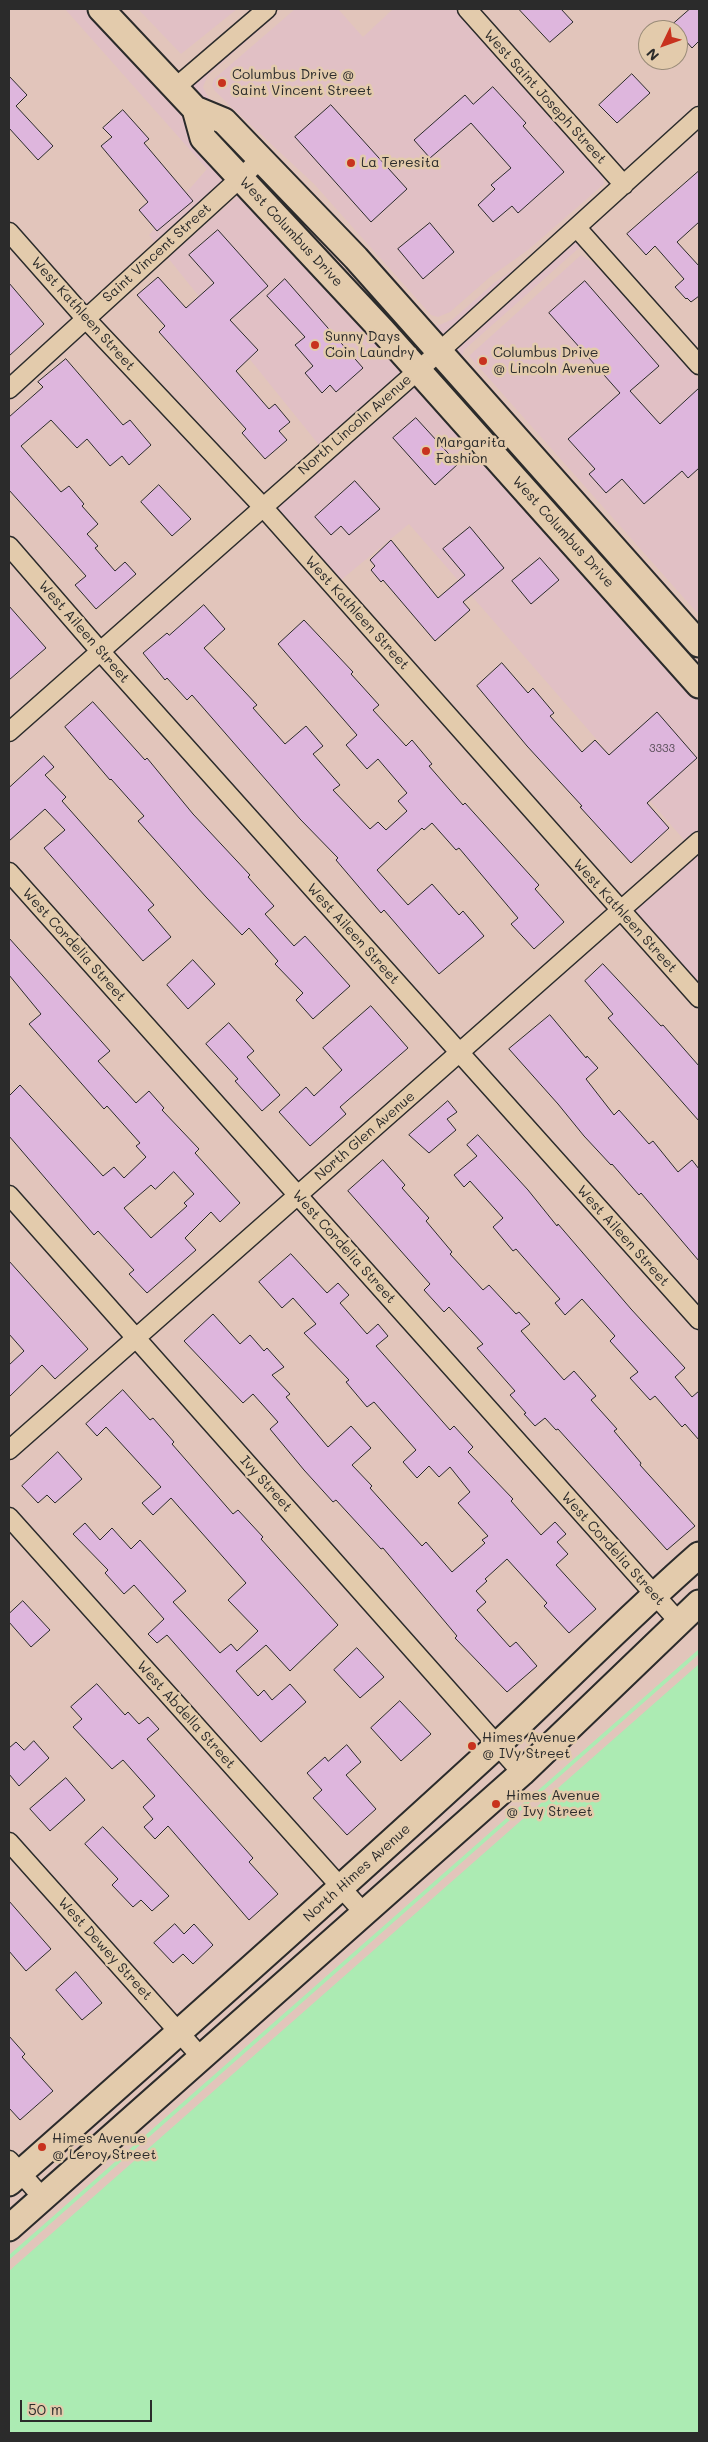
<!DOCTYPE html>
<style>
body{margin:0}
#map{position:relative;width:708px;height:2442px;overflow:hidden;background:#e2c5bb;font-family:Mali,sans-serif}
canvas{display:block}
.frame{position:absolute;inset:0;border:10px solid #2b2b2b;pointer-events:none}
.north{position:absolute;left:638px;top:20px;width:50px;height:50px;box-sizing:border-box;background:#e3cbac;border:1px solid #998b78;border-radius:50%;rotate:228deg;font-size:14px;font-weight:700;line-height:20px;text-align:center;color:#2b2b2b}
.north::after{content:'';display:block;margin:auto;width:18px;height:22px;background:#c8321e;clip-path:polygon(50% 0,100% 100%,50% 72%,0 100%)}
.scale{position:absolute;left:20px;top:2400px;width:132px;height:22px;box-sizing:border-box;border:2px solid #2b2b2b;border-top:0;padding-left:6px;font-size:15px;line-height:18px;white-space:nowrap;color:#2b2b2b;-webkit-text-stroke:4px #e3cbac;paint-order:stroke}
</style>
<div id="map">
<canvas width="708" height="2442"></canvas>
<div class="frame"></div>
<div class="north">N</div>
<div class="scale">50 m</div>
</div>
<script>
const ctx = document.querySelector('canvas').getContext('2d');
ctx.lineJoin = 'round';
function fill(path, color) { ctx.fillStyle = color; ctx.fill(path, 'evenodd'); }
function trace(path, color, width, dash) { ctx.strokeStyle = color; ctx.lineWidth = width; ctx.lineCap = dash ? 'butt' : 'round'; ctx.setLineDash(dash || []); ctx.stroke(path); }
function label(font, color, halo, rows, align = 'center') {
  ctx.font = font + ' Mali,sans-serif'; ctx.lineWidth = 5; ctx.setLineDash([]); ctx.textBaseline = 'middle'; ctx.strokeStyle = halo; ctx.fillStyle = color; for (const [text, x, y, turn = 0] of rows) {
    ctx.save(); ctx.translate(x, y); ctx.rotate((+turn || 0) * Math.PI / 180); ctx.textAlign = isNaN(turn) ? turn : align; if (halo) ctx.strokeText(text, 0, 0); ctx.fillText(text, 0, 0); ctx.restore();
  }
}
fill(new Path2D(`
 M 65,9 L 87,9 L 171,101 L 239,170 L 156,244 L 149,235 L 207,169 Z
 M 138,9 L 237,9 L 181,54 Z
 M 283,9 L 208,75 L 203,87 L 208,97 L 307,190 L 428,323 L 437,326 L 453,319 L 494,283 L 527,260 L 430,347 L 188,87 Z
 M 295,9 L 338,9 L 363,37 L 393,9 L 458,9 L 595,163 L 603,176 L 604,184 L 528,250 L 490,277 L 450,312 L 438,317 L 431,315 L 314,184 L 228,104 L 215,91 L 212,85 L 214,79 Z
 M 252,183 L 415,360 L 319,445 L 168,258 Z
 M 575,241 L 580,247 L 464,350 L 461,360 L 442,360 Z
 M 581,255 L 596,265 L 627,295 L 699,380 L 699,615 L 469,356 Z
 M 427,374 L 699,678 L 699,829 L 685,841 L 409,524 L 341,580 L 277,507 Z
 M 699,853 L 699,983 L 634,911 Z`), '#e1c0c5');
fill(new Path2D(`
 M 699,1649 L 699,1654 L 9,2260 L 9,2255 Z
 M 699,1664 L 699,2433 L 9,2433 L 9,2271 Z`), '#acebb3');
const building = new Path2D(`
 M 519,9 L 561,9 L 573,22 L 550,42 Z
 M 690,9 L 699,9 L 699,41 L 692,48 L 672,25 Z
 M 632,74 L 650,93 L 617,123 L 599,105 Z
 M 9,76 L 27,95 L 16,106 L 53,146 L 38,160 L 9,128 Z
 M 493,87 L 526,123 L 523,126 L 564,172 L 518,213 L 512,206 L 493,222 L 478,205 L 495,189 L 491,185 L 511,168 L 471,123 L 430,158 L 414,140 L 465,95 L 473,104 Z
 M 331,105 L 407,189 L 371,222 L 295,137 Z
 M 123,110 L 149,139 L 144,143 L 193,201 L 157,231 L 139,210 L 148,202 L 101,146 L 112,137 L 103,128 Z
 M 699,171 L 699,222 L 677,242 L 699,266 L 699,296 L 691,302 L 687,298 L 686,299 L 675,287 L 684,279 L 655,246 L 646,255 L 627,234 Z
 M 430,223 L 454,252 L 423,279 L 398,249 Z
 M 218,230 L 268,286 L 230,320 L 258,350 L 236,371 L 269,409 L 275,404 L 290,422 L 279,431 L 287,440 L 265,459 L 242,433 L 246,429 L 159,332 L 165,326 L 137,295 L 158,277 L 186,308 L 214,283 L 189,255 Z
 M 285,279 L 363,368 L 336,392 L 330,385 L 322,393 L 305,373 L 313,366 L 295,345 L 305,337 L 267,296 Z
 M 585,281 L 659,366 L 630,391 L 660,424 L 699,388 L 699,468 L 688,478 L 682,471 L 644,504 L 622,479 L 606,493 L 589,474 L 595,469 L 568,439 L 620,393 L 549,313 Z
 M 9,283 L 44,324 L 9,356 Z
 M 66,359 L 123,425 L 130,420 L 151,445 L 129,465 L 122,456 L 110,466 L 87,439 L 77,448 L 51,420 L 21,446 L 61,492 L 69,486 L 84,504 L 82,506 L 98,524 L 87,534 L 98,546 L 95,548 L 115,571 L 125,562 L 136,574 L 96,609 L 75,585 L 86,576 L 9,490 L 9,417 L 43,387 L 38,382 Z
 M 416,418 L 458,464 L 435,485 L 393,438 Z
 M 355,481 L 380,509 L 349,535 L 341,526 L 331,535 L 315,517 Z
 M 159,485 L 191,519 L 172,536 L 141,502 Z
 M 470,527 L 504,568 L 463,602 L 470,610 L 435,641 L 383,580 L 381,582 L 371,570 L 375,566 L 370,560 L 391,540 L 438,598 L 465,575 L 443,549 Z
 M 540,558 L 559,580 L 531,604 L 512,581 Z
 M 204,605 L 225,629 L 204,648 L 257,705 L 253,708 L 285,744 L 306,726 L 323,746 L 313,754 L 340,785 L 333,790 L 370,829 L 378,822 L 386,830 L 407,811 L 398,801 L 407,793 L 378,759 L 367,769 L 346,745 L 357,735 L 278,644 L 304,620 L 353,672 L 351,674 L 379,705 L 373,710 L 406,746 L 412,740 L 432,764 L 429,766 L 463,805 L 465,803 L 539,885 L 535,889 L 564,922 L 534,949 L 511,924 L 518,918 L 459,848 L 456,850 L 432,823 L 424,830 L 422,828 L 377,870 L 408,905 L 432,884 L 459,915 L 463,911 L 484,936 L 439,974 L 384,910 L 381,913 L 336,860 L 338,858 L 300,819 L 192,695 L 187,700 L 167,678 L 165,680 L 143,653 L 167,633 L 169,635 Z
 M 9,606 L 46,648 L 9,680 Z
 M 502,663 L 528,693 L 533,688 L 554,713 L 550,716 L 582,752 L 595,740 L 609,755 L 657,712 L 697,758 L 647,803 L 669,828 L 631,863 L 580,807 L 582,806 L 527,746 L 477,686 Z
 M 93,702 L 145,760 L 147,758 L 193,814 L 250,875 L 248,877 L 274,906 L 265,914 L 294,946 L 305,936 L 350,986 L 313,1019 L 296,1000 L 303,993 L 275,964 L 278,961 L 249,928 L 242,935 L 206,897 L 138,821 L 144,816 L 111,779 L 110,780 L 65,727 Z
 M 44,756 L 54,767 L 45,775 L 66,797 L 62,801 L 154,905 L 148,910 L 171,937 L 143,961 L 44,848 L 65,830 L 45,809 L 9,841 L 9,788 Z
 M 9,938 L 110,1051 L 98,1061 L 136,1103 L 149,1091 L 164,1108 L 162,1110 L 199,1149 L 195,1153 L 240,1203 L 220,1222 L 211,1212 L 185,1238 L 196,1250 L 147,1293 L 129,1274 L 134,1270 L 98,1231 L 94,1235 L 9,1136 L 9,1096 L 20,1085 L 103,1176 L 114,1167 L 124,1178 L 146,1157 L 136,1146 L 140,1143 L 107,1106 L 104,1109 L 29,1024 L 41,1014 L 9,975 ZM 174,1172 L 194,1194 L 184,1203 L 187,1206 L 151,1238 L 124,1208 L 151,1185 L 155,1189 Z
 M 193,960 L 215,984 L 188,1009 L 167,985 Z
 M 603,964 L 661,1026 L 663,1025 L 699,1066 L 699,1121 L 608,1018 L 613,1014 L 585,981 Z
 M 371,1006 L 408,1048 L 340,1107 L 346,1114 L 310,1146 L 279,1112 L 306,1087 L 314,1096 L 342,1070 L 323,1048 Z
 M 550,1015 L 586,1058 L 587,1056 L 598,1068 L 586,1079 L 614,1115 L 619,1110 L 649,1144 L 653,1141 L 678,1172 L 692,1160 L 699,1169 L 699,1261 L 641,1193 L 639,1195 L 612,1164 L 611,1165 L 584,1136 L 558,1104 L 509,1049 Z
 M 229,1023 L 254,1051 L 247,1057 L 280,1095 L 262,1111 L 235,1081 L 238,1079 L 206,1044 Z
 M 448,1101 L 457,1112 L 447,1119 L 456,1130 L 429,1153 L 409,1135 Z
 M 478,1135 L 528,1190 L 557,1226 L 558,1224 L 631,1309 L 685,1368 L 675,1377 L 692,1397 L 699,1391 L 699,1440 L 685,1424 L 682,1427 L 655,1396 L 650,1400 L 630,1378 L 638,1372 L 610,1341 L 615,1336 L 582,1299 L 565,1315 L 555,1303 L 560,1299 L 516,1249 L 513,1251 L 493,1227 L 503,1218 L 470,1181 L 464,1187 L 454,1175 L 477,1156 L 467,1145 Z
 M 383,1160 L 405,1185 L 402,1188 L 429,1218 L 426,1221 L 452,1252 L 450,1254 L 483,1290 L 489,1285 L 516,1314 L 519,1312 L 530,1324 L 521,1331 L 564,1380 L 574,1371 L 596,1396 L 591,1400 L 617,1429 L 614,1431 L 641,1463 L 640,1465 L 695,1526 L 667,1550 L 558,1429 L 556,1430 L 545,1418 L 535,1426 L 524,1414 L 526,1413 L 510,1395 L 515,1391 L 477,1348 L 483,1344 L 449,1307 L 444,1312 L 424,1290 L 430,1284 L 348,1191 Z
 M 291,1254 L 327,1293 L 338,1283 L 349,1295 L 340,1303 L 367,1334 L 378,1324 L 388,1336 L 376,1346 L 450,1430 L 454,1426 L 473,1447 L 468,1452 L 513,1499 L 511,1501 L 541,1535 L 555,1522 L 566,1534 L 557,1542 L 568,1554 L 556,1565 L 596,1609 L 569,1633 L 544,1606 L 547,1603 L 507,1559 L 485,1579 L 487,1581 L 476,1591 L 486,1602 L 477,1610 L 510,1647 L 516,1642 L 537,1666 L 507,1692 L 455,1638 L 457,1636 L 383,1548 L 381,1549 L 336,1500 L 333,1502 L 304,1470 L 270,1429 L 278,1422 L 253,1394 L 243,1403 L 184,1341 L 213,1314 L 240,1344 L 250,1335 L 264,1351 L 267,1348 L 284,1367 L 272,1375 L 290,1394 L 286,1397 L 328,1447 L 351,1426 L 371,1448 L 352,1465 L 372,1486 L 370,1488 L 422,1546 L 426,1542 L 452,1572 L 485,1543 L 482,1540 L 488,1536 L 458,1503 L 470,1492 L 450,1467 L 439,1477 L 429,1466 L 417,1478 L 403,1462 L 416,1450 L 374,1402 L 367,1407 L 346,1382 L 349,1380 L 304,1333 L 316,1324 L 293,1298 L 282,1308 L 259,1282 Z
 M 9,1261 L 88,1349 L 55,1379 L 42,1365 L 9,1397 L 9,1365 L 24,1351 L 9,1334 Z
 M 123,1390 L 150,1420 L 153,1418 L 174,1442 L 172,1444 L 233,1514 L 238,1510 L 263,1537 L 261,1539 L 338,1625 L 290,1671 L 266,1645 L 236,1671 L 258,1696 L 264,1690 L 272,1700 L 290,1684 L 306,1702 L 261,1742 L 167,1635 L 157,1643 L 148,1634 L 164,1619 L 134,1585 L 124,1594 L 105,1573 L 108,1570 L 73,1534 L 85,1523 L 100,1540 L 112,1528 L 131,1549 L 140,1540 L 186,1591 L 173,1602 L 220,1653 L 231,1644 L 237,1651 L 258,1631 L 228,1600 L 246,1583 L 171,1498 L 153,1515 L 142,1503 L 161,1487 L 106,1427 L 97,1436 L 86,1424 Z
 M 58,1452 L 82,1479 L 55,1503 L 47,1495 L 38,1503 L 22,1486 Z
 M 23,1601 L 50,1630 L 31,1647 L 9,1622 L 9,1614 Z
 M 357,1648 L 384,1677 L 360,1698 L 334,1670 Z
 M 97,1684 L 125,1715 L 128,1712 L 139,1724 L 148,1717 L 159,1729 L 147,1739 L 253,1858 L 249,1862 L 278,1894 L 249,1920 L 168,1826 L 155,1839 L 144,1827 L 153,1819 L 143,1807 L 155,1796 L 123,1760 L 112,1769 L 73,1727 L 82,1719 L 71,1707 Z
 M 400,1701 L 431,1734 L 401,1761 L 371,1728 Z
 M 34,1741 L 49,1758 L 19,1786 L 9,1774 L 9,1748 L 16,1742 L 24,1750 Z
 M 347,1745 L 361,1762 L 346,1775 L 376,1809 L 347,1835 L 313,1798 L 322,1790 L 307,1773 L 325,1757 L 328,1761 Z
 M 66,1778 L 85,1800 L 50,1831 L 30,1809 Z
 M 103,1827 L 169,1896 L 152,1911 L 141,1900 L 133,1907 L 112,1885 L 118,1879 L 85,1844 Z
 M 9,1901 L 51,1949 L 26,1971 L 9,1951 Z
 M 175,1924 L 184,1934 L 194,1924 L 213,1945 L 193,1964 L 183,1954 L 173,1963 L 154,1943 Z
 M 76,1972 L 102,2003 L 82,2020 L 56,1990 Z
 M 9,2036 L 25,2054 L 22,2057 L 53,2091 L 20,2120 L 9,2108 Z`);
fill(building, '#deb6dd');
trace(building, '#2b2b2b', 1);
const street = new Path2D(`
 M 467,9 L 624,185
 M 176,87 L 267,9
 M 577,228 L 699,365
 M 9,232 L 85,318 L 263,507 L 699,998
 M 9,389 L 261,159
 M 9,546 L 100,651 L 699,1320
 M 9,732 L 440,351 L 699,116
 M 9,872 L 679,1622
 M 9,1195 L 522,1773
 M 9,1450 L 699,841
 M 9,1517 L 363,1912
 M 9,1842 L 201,2057
 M 9,2160 L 43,2198`);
const secondary = new Path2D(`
 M 101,9 L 195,109 L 224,121 L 356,258 L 699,644
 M 195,109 L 203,138 L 382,330 L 699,685
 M 9,2183 C 172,2039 334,1895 494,1748 C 563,1684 628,1617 699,1555
 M 9,2228 L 522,1773 L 699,1603`);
trace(street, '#2b2b2b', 21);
trace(secondary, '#2b2b2b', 29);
trace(street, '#e3cbac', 18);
trace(secondary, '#e3cbac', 25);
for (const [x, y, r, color] of [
 [222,83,5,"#c8321e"],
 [351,163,5,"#c8321e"],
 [315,345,5,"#c8321e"],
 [483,361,5,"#c8321e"],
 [426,451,5,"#c8321e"],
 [472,1746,5,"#c8321e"],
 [496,1804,5,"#c8321e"],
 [42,2147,5,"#c8321e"]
]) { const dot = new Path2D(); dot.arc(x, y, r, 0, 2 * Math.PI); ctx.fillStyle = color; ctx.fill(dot); trace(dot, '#e3cbac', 2); }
label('11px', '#584e58', null, [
 ["3333",662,749]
]);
label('14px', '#2b2b2b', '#e3cbac', [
 ["Columbus Drive @",232,75],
 ["Saint Vincent Street",232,91],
 ["La Teresita",361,163],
 ["Sunny Days",325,337],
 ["Coin Laundry",325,353],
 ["Columbus Drive",493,353],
 ["@ Lincoln Avenue",493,369],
 ["Margarita",436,443],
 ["Fashion",436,459],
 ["Himes Avenue",482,1738],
 ["@ IVy Street",482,1754],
 ["Himes Avenue",506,1796],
 ["@ Ivy Street",506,1812],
 ["Himes Avenue",52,2139],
 ["@ Leroy Street",52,2155]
], 'left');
label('14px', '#2b2b2b', '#e3cbac', [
 ["West Saint Joseph Street",545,97,48],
 ["West Columbus Drive",291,232,47],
 ["Saint Vincent Street",157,253,-42],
 ["West Kathleen Street",83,314,48],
 ["North Lincoln Avenue",355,425,-41],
 ["West Columbus Drive",563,532,48],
 ["West Kathleen Street",357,613,48],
 ["West Aileen Street",84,632,49],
 ["West Kathleen Street",625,916,48],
 ["West Aileen Street",353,934,48],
 ["West Cordelia Street",74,945,48],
 ["North Glen Avenue",365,1136,-41],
 ["West Aileen Street",623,1236,48],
 ["West Cordelia Street",344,1247,48],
 ["Ivy Street",266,1484,48],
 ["West Cordelia Street",613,1549,48],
 ["West Abdella Street",186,1715,48],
 ["North Himes Avenue",357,1873,-42],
 ["West Dewey Street",105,1949,48]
]);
</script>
